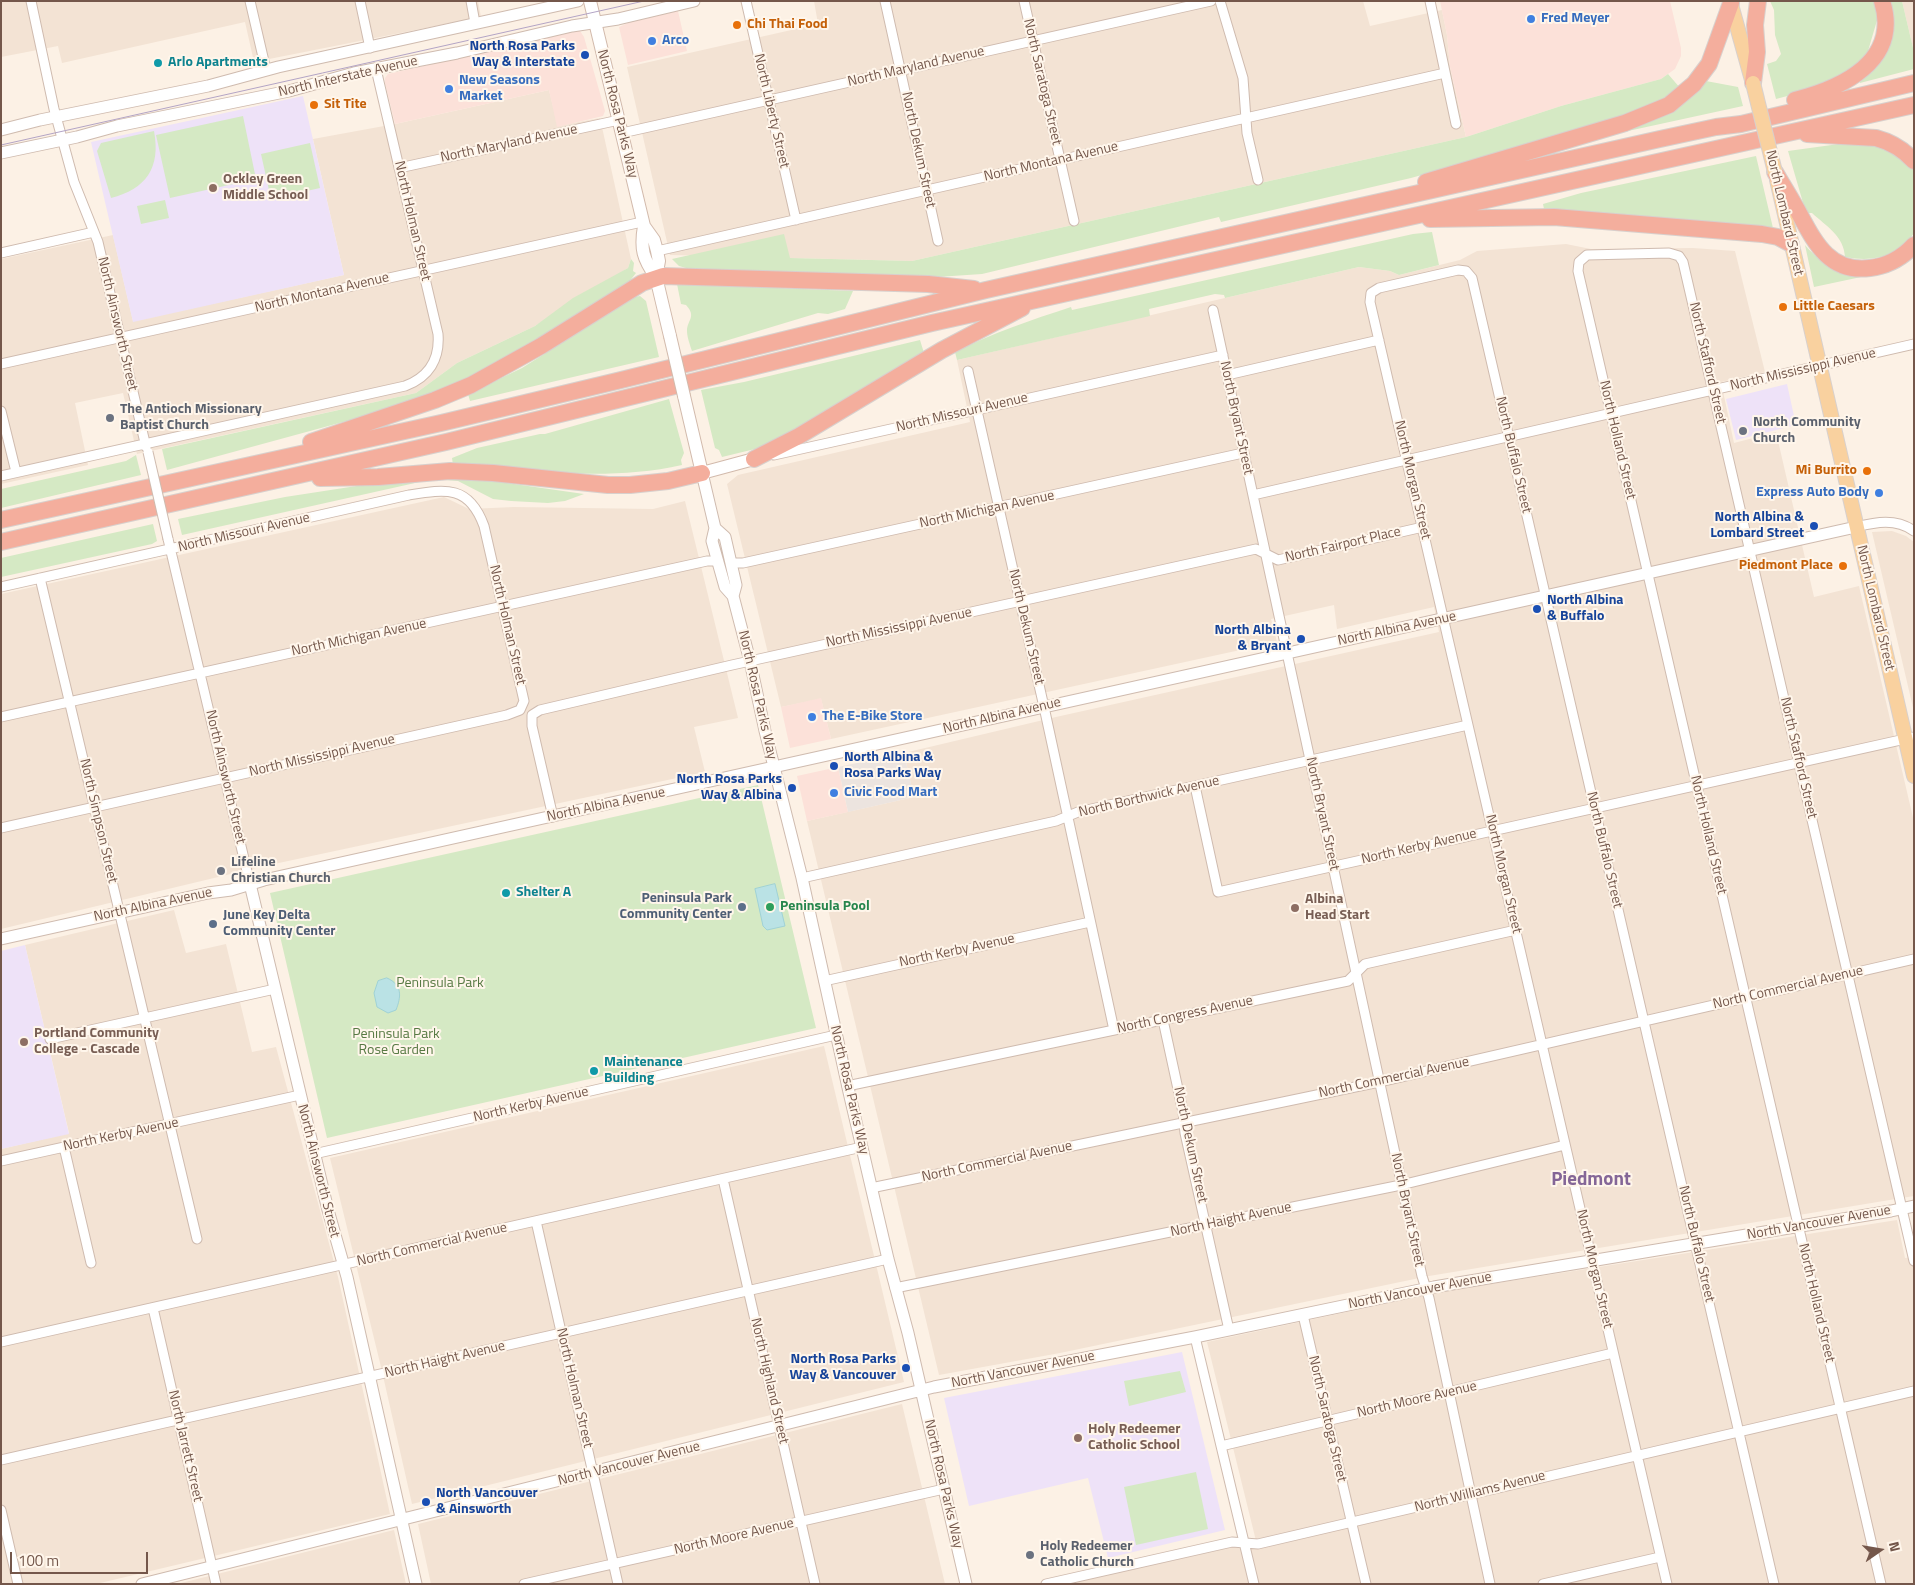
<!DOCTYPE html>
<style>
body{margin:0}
#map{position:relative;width:1915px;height:1585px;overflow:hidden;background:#fcf1e5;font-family:"Titillium Web",sans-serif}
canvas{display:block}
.frame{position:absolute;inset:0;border:2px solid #74574b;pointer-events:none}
.north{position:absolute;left:1855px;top:1525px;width:50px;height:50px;-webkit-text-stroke:4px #fff6eb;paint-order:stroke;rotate:77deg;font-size:14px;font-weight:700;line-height:20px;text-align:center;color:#74574b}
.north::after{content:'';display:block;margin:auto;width:18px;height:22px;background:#74574b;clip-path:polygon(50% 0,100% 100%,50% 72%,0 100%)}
.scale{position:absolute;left:10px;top:1552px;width:138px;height:22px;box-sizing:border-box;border:2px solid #74574b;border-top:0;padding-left:6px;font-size:15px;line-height:18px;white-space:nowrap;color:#74574b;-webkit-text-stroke:4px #fff6eb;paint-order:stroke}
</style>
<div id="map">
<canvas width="1915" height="1585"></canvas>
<div class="frame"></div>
<div class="north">N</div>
<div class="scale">100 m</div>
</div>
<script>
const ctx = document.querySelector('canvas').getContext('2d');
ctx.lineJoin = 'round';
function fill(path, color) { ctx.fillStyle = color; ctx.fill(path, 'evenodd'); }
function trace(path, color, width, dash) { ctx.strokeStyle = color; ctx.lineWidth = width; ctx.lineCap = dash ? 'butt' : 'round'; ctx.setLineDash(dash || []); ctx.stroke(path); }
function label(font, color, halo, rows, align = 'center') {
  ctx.font = font + ' "Titillium Web",sans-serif'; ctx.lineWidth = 4; ctx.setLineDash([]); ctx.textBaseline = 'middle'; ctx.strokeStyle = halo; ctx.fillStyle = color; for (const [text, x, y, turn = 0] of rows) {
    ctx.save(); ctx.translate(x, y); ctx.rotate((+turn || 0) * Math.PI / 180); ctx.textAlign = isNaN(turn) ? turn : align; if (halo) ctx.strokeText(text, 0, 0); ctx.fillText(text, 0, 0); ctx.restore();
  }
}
fill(new Path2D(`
 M 1,1 L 478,1 L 481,17 L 254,62 L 245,22 L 62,63 L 58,46 L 1,57 Z
 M 814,1 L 1363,1 L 1370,26 L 1442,10 L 1447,35 L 1450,67 L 1466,137 L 912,261 L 670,255 L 627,67 L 818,24 Z
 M 1902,1 L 1914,1 L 1914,52 Z
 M 549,90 L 558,126 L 600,118 L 631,259 L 628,268 L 535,326 L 457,363 L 416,393 L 137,454 L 123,393 L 75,403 L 88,465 L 1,484 L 1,259 L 113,235 L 133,321 L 344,275 L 313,139 L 395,124 Z
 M 1566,244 L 1591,249 L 1693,248 L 1735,251 L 1765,372 L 1721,382 L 1734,443 L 1776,432 L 1814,597 L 1859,586 L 1914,822 L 1914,1196 L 1429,1276 L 1060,1353 L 939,1375 L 807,821 L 914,797 L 904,753 L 1056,717 L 1439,632 L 1434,607 L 1337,629 L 1334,605 L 1271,619 L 1277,642 L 831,739 L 821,699 L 781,707 L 727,484 L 738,475 L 970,422 L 957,360 L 1359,267 L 1390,271 L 1399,275 L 1460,260 L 1477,251 Z
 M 444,497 L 469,509 L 514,507 L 653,509 L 685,501 L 738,718 L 694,727 L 705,772 L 260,867 L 1,929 L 1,594 Z
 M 1892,531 L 1906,536 L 1914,542 L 1914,712 L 1872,532 Z
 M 174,910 L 186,953 L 226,944 L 252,1052 L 276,1047 L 338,1277 L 390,1514 L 96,1584 L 1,1584 L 1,1149 L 69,1133 L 25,945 Z
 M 824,1046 L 904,1382 L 412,1504 L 381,1367 L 330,1158 Z
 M 1897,1220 L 1905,1258 L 1914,1257 L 1914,1584 L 1070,1584 L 1230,1546 L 1258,1549 L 1207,1342 L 1440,1292 Z
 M 902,1404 L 945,1584 L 431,1584 L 418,1524 Z
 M 394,1530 L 406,1584 L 177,1584 Z`), '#f3e3d4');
fill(new Path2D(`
 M 1440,1 L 1670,1 L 1681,48 L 1681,56 L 1675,69 L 1661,79 L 1561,106 L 1466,137 L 1450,67 L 1447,35 Z
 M 678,11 L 687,51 L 628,65 L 619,27 L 630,22 Z
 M 574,30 L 580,31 L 584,37 L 605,111 L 603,116 L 557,127 L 549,90 L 395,124 L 385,83 L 385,78 L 388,74 L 564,34 Z
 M 821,698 L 831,739 L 790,748 L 781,707 Z
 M 838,767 L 848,812 L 807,821 L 797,776 Z`), '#fce1d9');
fill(new Path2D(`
 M 904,753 L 914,797 L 848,812 L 838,767 Z`), '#ece4df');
fill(new Path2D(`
 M 303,96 L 344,275 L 133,322 L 91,142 Z
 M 1787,384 L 1796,425 L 1736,440 L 1726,399 Z
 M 25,945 L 69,1134 L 1,1149 L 1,951 Z
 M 1182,1352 L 1225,1530 L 1108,1558 L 1088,1478 L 969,1506 L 944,1398 Z`), '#eee2f8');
fill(new Path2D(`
 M 1770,1 L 1875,1 L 1878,17 L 1868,51 L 1865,58 L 1858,66 L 1810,90 L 1776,99 L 1767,64 L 1776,61 L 1781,54 L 1775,35 L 1774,10 Z
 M 1890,1 L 1902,1 L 1914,52 L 1914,69 L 1860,83 L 1860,82 C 1894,56 1891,40 1890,1 Z
 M 1668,74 L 1681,89 L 1644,110 L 1471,161 L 1411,178 L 1221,222 L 1219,217 L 982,274 L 922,278 L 840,276 L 686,268 L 679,266 L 672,259 L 784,234 L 790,258 L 912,261 L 1466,137 L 1561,106 L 1661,79 Z
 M 1706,81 L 1738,87 L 1743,106 L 1628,131 L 1627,129 C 1659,120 1685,106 1706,81 Z
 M 243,116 L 256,179 L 170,198 L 156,135 Z
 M 154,131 C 161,168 146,189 111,198 L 97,151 L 101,143 Z
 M 310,143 L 320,188 L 271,199 L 261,154 Z
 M 1839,144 L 1880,145 L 1907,161 L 1914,171 L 1914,233 C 1897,258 1872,262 1845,257 C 1844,236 1826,226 1812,213 L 1806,213 L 1788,151 Z
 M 1756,156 L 1773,228 L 1544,209 L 1543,204 L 1581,193 Z
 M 165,200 L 169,218 L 141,224 L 137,206 Z
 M 1432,232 L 1439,265 L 1399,275 L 1390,271 L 1359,267 L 1225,298 L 1224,295 L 1215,294 L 1149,309 L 1150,316 L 957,360 L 955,352 C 993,333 1031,320 1071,307 L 1072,310 L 1413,234 Z
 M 1805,245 C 1821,264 1837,271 1861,277 L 1814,287 Z
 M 631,259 L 634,263 L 633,271 L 636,273 L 629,282 L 546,336 L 460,384 L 409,404 L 167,470 L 162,449 L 416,393 L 457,363 L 535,326 L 573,298 L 628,268 Z
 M 677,284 L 853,291 L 845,309 L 828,314 L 818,313 L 692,351 C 690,345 687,337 687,331 C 687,320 697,317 686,305 L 681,304 Z
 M 640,296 L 646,301 L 659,357 L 470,401 L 468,394 L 522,368 L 635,297 Z
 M 920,340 L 924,353 L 773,442 L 755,449 L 722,457 L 719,450 L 715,448 L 701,390 L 744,382 Z
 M 669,399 L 684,453 L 681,460 L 682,465 C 607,482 528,470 453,465 L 452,458 L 477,448 L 540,434 L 545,434 Z
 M 136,455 L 141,475 L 1,508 L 1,489 L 126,461 Z
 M 435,476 L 472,478 L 584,494 L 565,501 L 548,503 L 511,501 L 493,499 L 458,481 L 433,479 L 182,535 L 178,519 L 285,497 L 415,477 Z
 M 153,524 L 157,541 L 152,544 L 1,577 L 1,558 Z
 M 758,785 L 816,1028 L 327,1138 L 270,893 Z
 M 1180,1371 L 1186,1392 L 1129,1406 L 1124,1381 Z
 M 1196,1472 L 1208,1529 L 1136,1545 L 1124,1487 Z`), '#d5e9c4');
const water = new Path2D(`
 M 775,884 L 785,926 L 767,930 L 763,926 L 755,889 Z
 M 387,978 C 403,985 401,997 396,1010 L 388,1013 L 377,1007 L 374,993 L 378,981 Z`);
fill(water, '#bae2e5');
trace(water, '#a0d2d6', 1);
const minor = new Path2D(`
 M 31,1 L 54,109 L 74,182 L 98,242 L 146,447
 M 250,1 L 266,70
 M 360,1 L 370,48
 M 471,1 L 475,23
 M 746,1 L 796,220
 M 885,1 L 938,241
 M 1024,1 L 1074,221
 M 1220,1 L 1243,78 L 1247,133 L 1258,180
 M 1430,1 L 1456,124
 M 622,133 L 1211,1
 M 399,168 L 619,120
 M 657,251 L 1445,73
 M 1,253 L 94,232
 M 1213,310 L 1404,1195 L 1422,1276 L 1429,1298 L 1490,1584
 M 1,364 L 642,222
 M 968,371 L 1044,707 L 1114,1030
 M 1227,375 L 1379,340
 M 1,411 L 16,472
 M 774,455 L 1223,355
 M 1,476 L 405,386 C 429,377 440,359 438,334 L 376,69
 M 1253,495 L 1914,344
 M 1856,527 C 1876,522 1896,518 1914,531
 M 168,539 L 250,884
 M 731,563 L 743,563 L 1243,453
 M 40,578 L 197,1239
 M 1,587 L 409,495 C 446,489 469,485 484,526 L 524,701 L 520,710 L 507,715 L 1,828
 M 1,717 L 707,561 L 718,561
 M 1195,786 L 1218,892 L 1914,737
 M 553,817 L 532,726 L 532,715 L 540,710 L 732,665 L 1256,549 L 1278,560 L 1423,527
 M 802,878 L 1056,821 L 1078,812 L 1468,725
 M 824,981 L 1090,922
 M 1163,1020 L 1183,1112 L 1185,1133 L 1229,1330
 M 50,1039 L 275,989
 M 847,1086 L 1348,981 L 1365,964 L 1516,930
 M 64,1147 L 91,1263
 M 314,1154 L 836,1035
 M 1,1161 L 300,1095
 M 723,1179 L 815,1584
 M 871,1188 L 1379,1082 L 1914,959
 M 536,1221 L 618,1584
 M 895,1288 L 1401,1185 L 1565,1145
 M 153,1308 L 216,1584
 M 1303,1315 L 1366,1584
 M 1195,1337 L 1254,1584
 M 1,1342 L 862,1147
 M 1221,1446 L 1613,1353
 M 1,1460 L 888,1259
 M 1,1510 L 18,1584
 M 524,1584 L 944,1489
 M 1046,1584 L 1232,1542 L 1258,1544 L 1914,1391
 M 1543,1584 L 1660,1557
 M 1667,1584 L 1370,302 L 1371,293 L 1379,288 L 1458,270 L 1466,271 L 1472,278 L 1774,1584
 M 1881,1584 L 1578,271 L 1579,262 L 1587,255 L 1669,253 L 1679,256 L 1683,262 L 1914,1261`);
const tertiary = new Path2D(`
 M 1,130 L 40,120 L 208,86 L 278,67 L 578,1
 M 1,153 L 77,137 L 117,126 L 289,91 L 354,73 L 457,53 L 572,26 L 618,19 L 694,1
 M 702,473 L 715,528 L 712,541 L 725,587 L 733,596 L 750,661 L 765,731 L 802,878 L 849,1092 L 888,1259 L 908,1333 L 966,1584
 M 715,528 L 725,537 L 736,585 L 733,596
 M 250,884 L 328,1210 L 347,1277 L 416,1584
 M 1,939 L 208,893 L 231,890 L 264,880 L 1856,527
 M 142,1584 L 934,1387 L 1195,1337 L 1434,1287 L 1891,1211 L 1914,1206`);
const secondary = new Path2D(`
 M 590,1 L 644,226 C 640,249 643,259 656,277
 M 644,226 L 654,240 L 657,251 L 659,261 L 656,277 L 670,336
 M 684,396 L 702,473 L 754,459`);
const primary = new Path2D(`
 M 1730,1 L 1752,80
 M 1777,180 L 1914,776`);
const motorway = new Path2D(`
 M 1753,83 L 1757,52 L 1755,25 L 1758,1
 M 1795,100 C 1842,88 1901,61 1882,1
 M 1807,134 L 1876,138 C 1891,142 1903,149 1914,161
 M 1775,172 C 1783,186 1792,200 1800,215 C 1816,245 1831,273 1870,268 C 1887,266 1902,258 1914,245
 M 1426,182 L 1625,123 L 1669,105 L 1694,84 L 1709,64 L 1731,3
 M 1430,219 L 1554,217 L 1762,234 L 1778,237 L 1791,244
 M 311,442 L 435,400 L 471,385 L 541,346 L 642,283 L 663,276 L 928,284 L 974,289
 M 754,459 L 799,436 L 942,350 L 1022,308
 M 320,478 L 378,477 L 450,471 L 493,473 L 608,485 L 630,485 L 668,481 L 702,473
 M 1,520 L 441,423 L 617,381 L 986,290 L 1660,139 L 1716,127 L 1741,124 L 1914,83
 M 1,542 L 446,442 L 932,323 L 1914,105`);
trace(minor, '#cfbbaf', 11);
trace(tertiary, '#cfbbaf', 13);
trace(secondary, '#d2baac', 14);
trace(primary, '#d8d0cd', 16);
trace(motorway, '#d8d0cd', 18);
trace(minor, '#fff', 9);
trace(tertiary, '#fff', 11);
trace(secondary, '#fff', 12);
trace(primary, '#f9d19f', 14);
trace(motorway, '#f4ae9d', 16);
trace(new Path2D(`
 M 1,145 L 644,1`), '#b3a4c5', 1);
const minorBridge = new Path2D(`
 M 148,452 L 168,539`);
const secondaryBridge = new Path2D(`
 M 670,336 L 684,396`);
const primaryBridge = new Path2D(`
 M 1753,83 L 1775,172`);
trace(minorBridge, '#cfbbaf', 11, []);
trace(secondaryBridge, '#d2baac', 14, []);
trace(primaryBridge, '#d8d0cd', 16, []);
trace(minorBridge, '#fff', 9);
trace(secondaryBridge, '#fff', 12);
trace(primaryBridge, '#f9d19f', 14);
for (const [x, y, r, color] of [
 [1531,19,5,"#3f7fe0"],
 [737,25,5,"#e8710a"],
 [652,41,5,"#3f7fe0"],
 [585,55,5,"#1a4fb4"],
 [158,63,5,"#0f9aa8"],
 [449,89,5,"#3f7fe0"],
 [314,105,5,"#e8710a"],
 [213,188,5,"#8d6e63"],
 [1783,307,5,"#e8710a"],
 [110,418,5,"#6b7280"],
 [1743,431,5,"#6b7280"],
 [1867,471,5,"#e8710a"],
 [1879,493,5,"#3f7fe0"],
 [1814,526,5,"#1a4fb4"],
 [1843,566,5,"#e8710a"],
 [1537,609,5,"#1a4fb4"],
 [1301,639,5,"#1a4fb4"],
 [812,717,5,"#3f7fe0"],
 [834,766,5,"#1a4fb4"],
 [792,788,5,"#1a4fb4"],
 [834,793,5,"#3f7fe0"],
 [221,871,5,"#6b7280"],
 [506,893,5,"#0f9aa8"],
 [742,907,5,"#5c6f8a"],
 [770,907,5,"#2e9e5b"],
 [1295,908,5,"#8d6e63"],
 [213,924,5,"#5c6f8a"],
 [24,1042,5,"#8d6e63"],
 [594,1071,5,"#0f9aa8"],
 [906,1368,5,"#1a4fb4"],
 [1078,1438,5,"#8d6e63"],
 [426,1502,5,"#1a4fb4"],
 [1030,1555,5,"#6b7280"]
]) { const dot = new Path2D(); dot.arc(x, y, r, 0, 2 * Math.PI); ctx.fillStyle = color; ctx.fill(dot); trace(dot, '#fff6eb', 2); }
label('bold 14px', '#366cbe', '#fff6eb', [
 ["Fred Meyer",1541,19],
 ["Arco",662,41],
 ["New Seasons",459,81],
 ["Market",459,97],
 ["Express Auto Body",1869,493,"right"],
 ["The E-Bike Store",822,717],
 ["Civic Food Mart",844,793]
], 'left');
label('bold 14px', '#c56008', '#fff6eb', [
 ["Chi Thai Food",747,25],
 ["Sit Tite",324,105],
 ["Little Caesars",1793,307],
 ["Mi Burrito",1857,471,"right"],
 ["Piedmont Place",1833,566,"right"]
], 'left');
label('bold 14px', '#164399', '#fff6eb', [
 ["North Rosa Parks",575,47],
 ["Way & Interstate",575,63],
 ["North Albina &",1804,518],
 ["Lombard Street",1804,534],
 ["North Albina",1547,601,"left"],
 ["& Buffalo",1547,617,"left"],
 ["North Albina",1291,631],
 ["& Bryant",1291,647],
 ["North Albina &",844,758,"left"],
 ["Rosa Parks Way",844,774,"left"],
 ["North Rosa Parks",782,780],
 ["Way & Albina",782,796],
 ["North Rosa Parks",896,1360],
 ["Way & Vancouver",896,1376],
 ["North Vancouver",436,1494,"left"],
 ["& Ainsworth",436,1510,"left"]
], 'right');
label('bold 14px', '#0d838f', '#fff6eb', [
 ["Arlo Apartments",168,63],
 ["Shelter A",516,893],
 ["Maintenance",604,1063],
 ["Building",604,1079]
], 'left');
label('14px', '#74574b', '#fff6eb', [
 ["North Maryland Avenue",916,67,-13],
 ["North Interstate Avenue",348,77,-13],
 ["North Saratoga Street",1042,82,77],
 ["North Liberty Street",771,111,77],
 ["North Rosa Parks Way",617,114,76],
 ["North Maryland Avenue",509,144,-12],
 ["North Dekum Street",918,150,78],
 ["North Montana Avenue",1051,162,-13],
 ["North Lombard Street",1784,213,77],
 ["North Holman Street",412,221,77],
 ["North Montana Avenue",322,293,-13],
 ["North Ainsworth Street",117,324,77],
 ["North Stafford Street",1707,363,77],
 ["North Mississippi Avenue",1803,370,-13],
 ["North Missouri Avenue",962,413,-13],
 ["North Bryant Street",1236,418,78],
 ["North Holland Street",1617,440,77],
 ["North Buffalo Street",1513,455,77],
 ["North Morgan Street",1412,480,77],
 ["North Michigan Avenue",987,510,-12],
 ["North Missouri Avenue",244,533,-13],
 ["North Fairport Place",1343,545,-13],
 ["North Lombard Street",1875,608,77],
 ["North Holman Street",507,625,77],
 ["North Dekum Street",1026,627,77],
 ["North Mississippi Avenue",899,628,-12],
 ["North Albina Avenue",1397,629,-12],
 ["North Michigan Avenue",359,638,-12],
 ["North Rosa Parks Way",757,695,77],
 ["North Albina Avenue",1002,716,-13],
 ["North Mississippi Avenue",322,756,-13],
 ["North Stafford Street",1798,758,77],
 ["North Ainsworth Street",225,777,77],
 ["North Borthwick Avenue",1149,797,-13],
 ["North Albina Avenue",606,805,-12],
 ["North Bryant Street",1322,814,78],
 ["North Simpson Street",98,821,77],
 ["North Holland Street",1708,835,77],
 ["North Kerby Avenue",1419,847,-13],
 ["North Buffalo Street",1604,850,77],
 ["North Morgan Street",1503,874,77],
 ["North Albina Avenue",153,905,-12],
 ["North Kerby Avenue",957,951,-12],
 ["North Commercial Avenue",1788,988,-13],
 ["North Congress Avenue",1185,1015,-12],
 ["North Commercial Avenue",1394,1078,-12],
 ["North Rosa Parks Way",849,1090,77],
 ["North Kerby Avenue",531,1105,-13],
 ["North Kerby Avenue",121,1135,-12],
 ["North Dekum Street",1190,1145,78],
 ["North Commercial Avenue",997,1162,-12],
 ["North Ainsworth Street",318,1171,76],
 ["North Bryant Street",1407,1210,78],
 ["North Haight Avenue",1231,1220,-12],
 ["North Vancouver Avenue",1819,1223,-10],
 ["North Buffalo Street",1696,1244,77],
 ["North Commercial Avenue",432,1245,-13],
 ["North Morgan Street",1594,1269,77],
 ["North Vancouver Avenue",1420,1291,-11],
 ["North Holland Street",1816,1303,77],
 ["North Haight Avenue",445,1360,-13],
 ["North Vancouver Avenue",1023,1370,-11],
 ["North Highland Street",769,1381,77],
 ["North Holman Street",574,1388,77],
 ["North Moore Avenue",1417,1400,-13],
 ["North Saratoga Street",1327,1419,77],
 ["North Jarrett Street",185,1446,77],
 ["North Vancouver Avenue",629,1464,-14],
 ["North Rosa Parks Way",943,1484,77],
 ["North Williams Avenue",1480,1492,-14],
 ["North Moore Avenue",734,1537,-13]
]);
label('bold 14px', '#785e54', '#fff6eb', [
 ["Ockley Green",223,180],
 ["Middle School",223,196],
 ["Albina",1305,900],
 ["Head Start",1305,916],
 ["Portland Community",34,1034],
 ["College - Cascade",34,1050],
 ["Holy Redeemer",1088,1430],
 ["Catholic School",1088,1446]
], 'left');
label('bold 14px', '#5b616d', '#fff6eb', [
 ["The Antioch Missionary",120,410],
 ["Baptist Church",120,426],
 ["North Community",1753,423],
 ["Church",1753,439],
 ["Lifeline",231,863],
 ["Christian Church",231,879],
 ["Holy Redeemer",1040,1547],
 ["Catholic Church",1040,1563]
], 'left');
label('bold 14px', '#4e5e75', '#fff6eb', [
 ["Peninsula Park",732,899],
 ["Community Center",732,915],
 ["June Key Delta",223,916,"left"],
 ["Community Center",223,932,"left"]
], 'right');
label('bold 14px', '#27864d', '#fff6eb', [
 ["Peninsula Pool",780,907]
], 'left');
label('14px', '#577943', '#fff6eb', [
 ["Peninsula Park",440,984],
 ["Peninsula Park",396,1035],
 ["Rose Garden",396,1051]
]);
label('bold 19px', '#846697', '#fff6eb', [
 ["Piedmont",1591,1180]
]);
</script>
